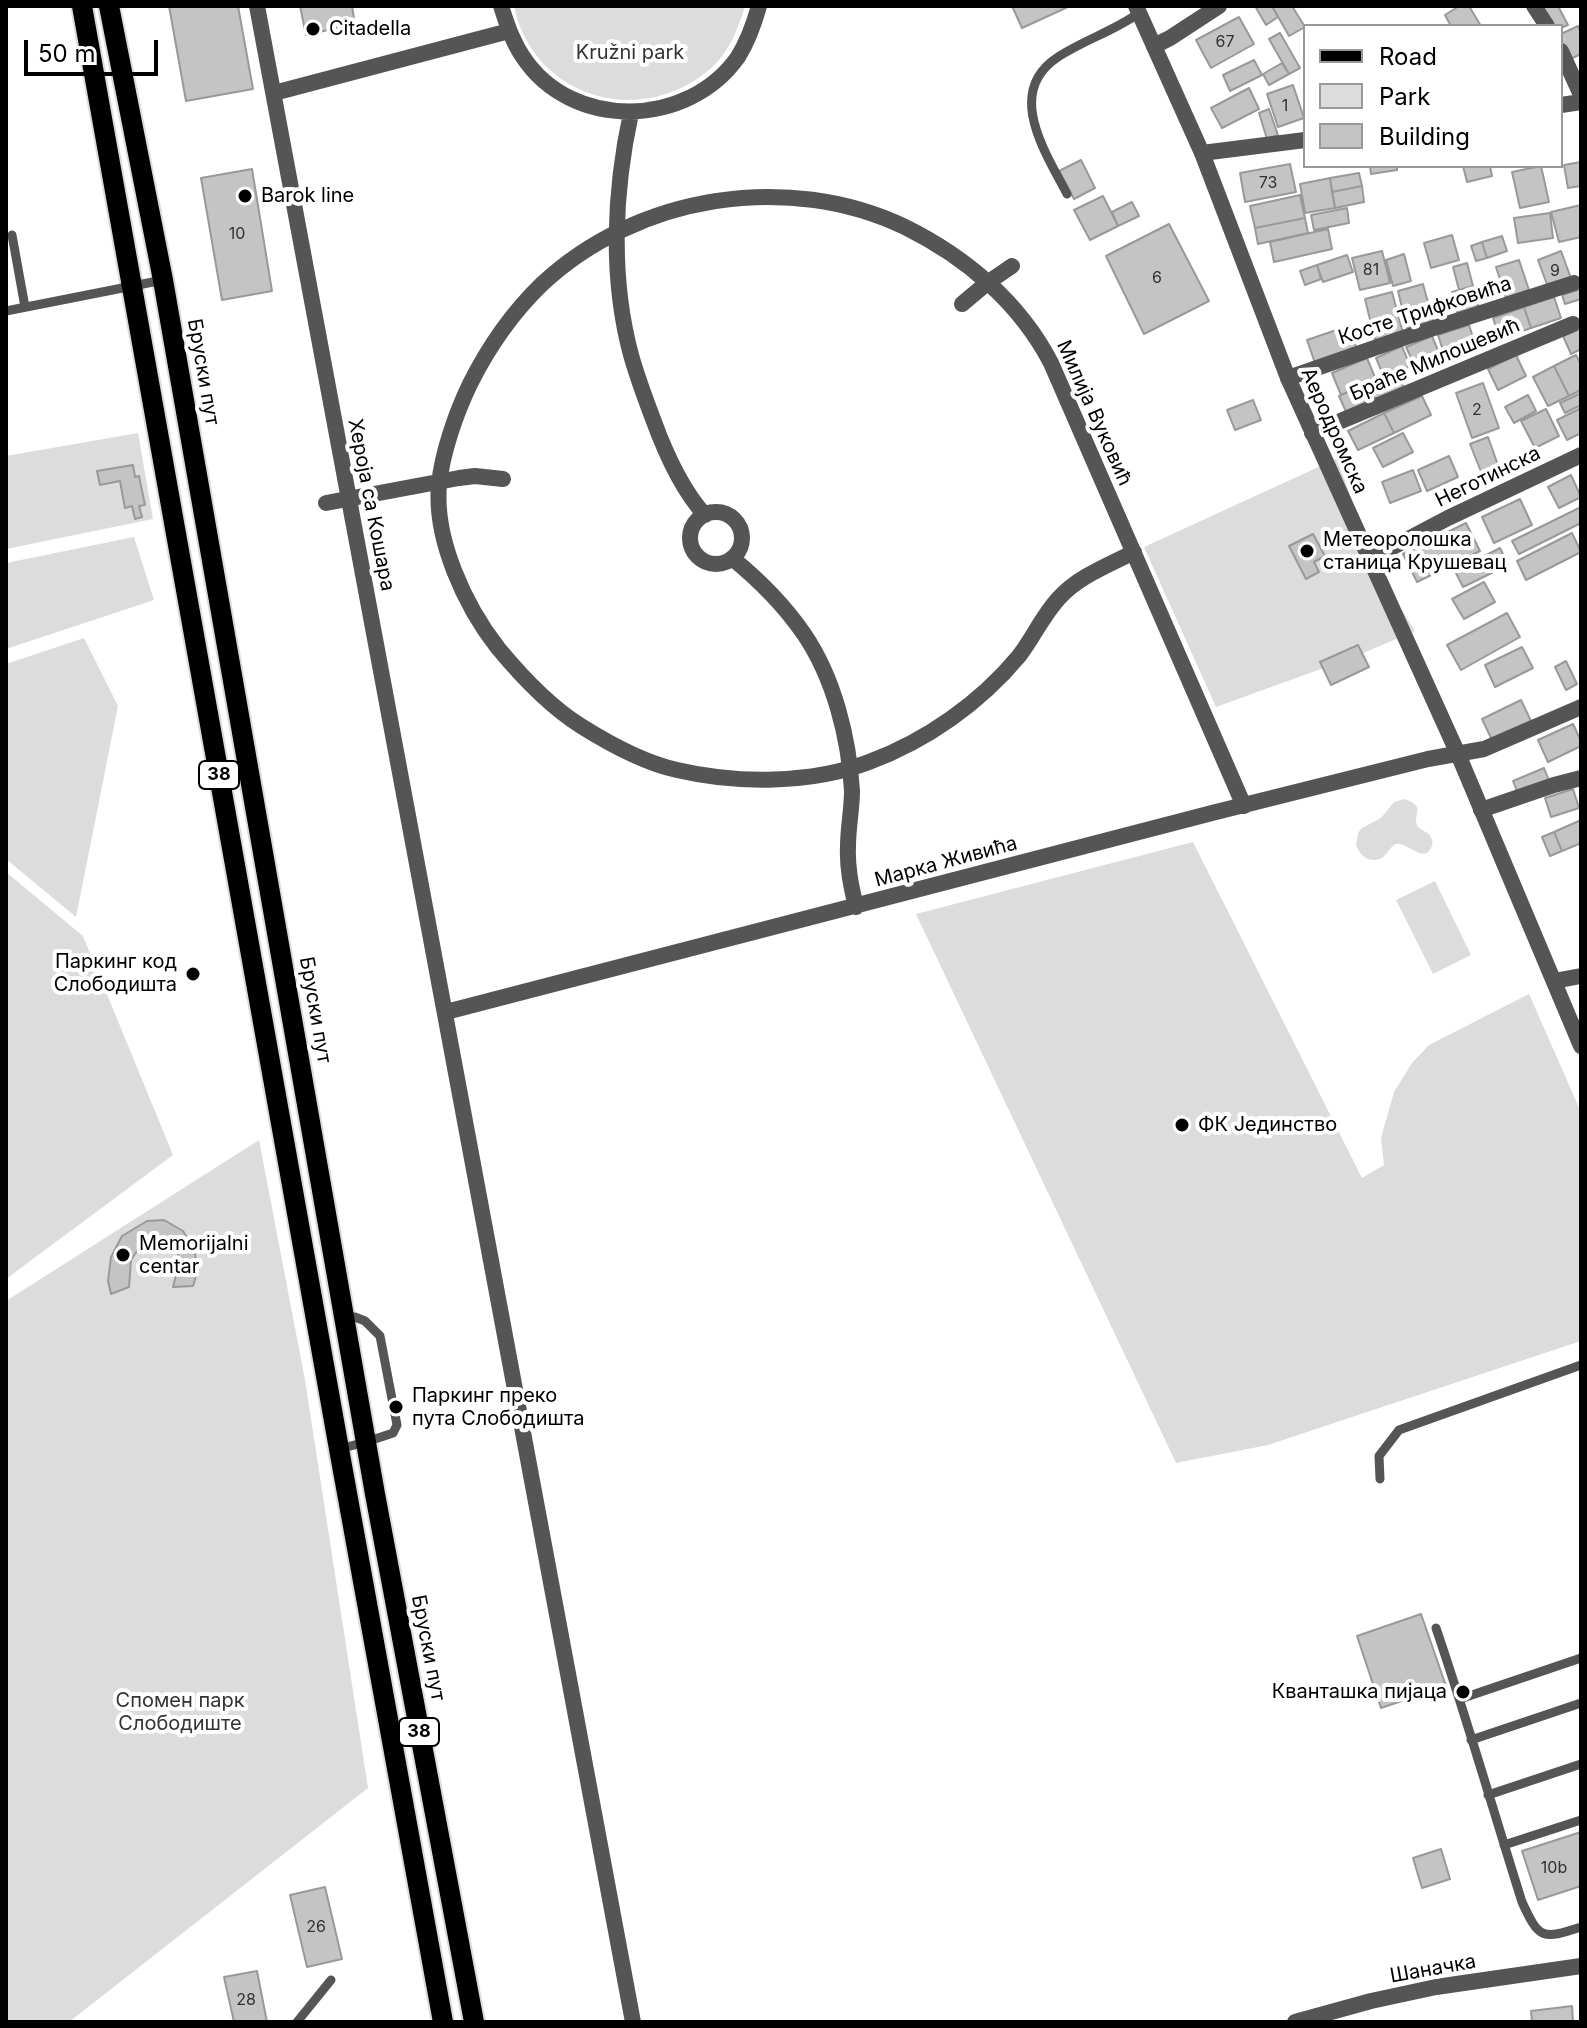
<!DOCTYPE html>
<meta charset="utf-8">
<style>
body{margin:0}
#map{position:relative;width:1587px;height:2028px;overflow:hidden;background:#fff;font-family:Inter,sans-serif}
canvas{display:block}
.frame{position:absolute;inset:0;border:8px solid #000;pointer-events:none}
.legend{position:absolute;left:1303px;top:24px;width:260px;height:144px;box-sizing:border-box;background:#fff;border:2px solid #999;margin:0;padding:10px 14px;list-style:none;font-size:24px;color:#000}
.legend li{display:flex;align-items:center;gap:16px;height:40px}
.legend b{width:40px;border:2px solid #999}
.scale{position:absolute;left:24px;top:40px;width:134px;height:36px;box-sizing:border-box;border:4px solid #000;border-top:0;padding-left:10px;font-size:24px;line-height:28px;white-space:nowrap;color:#000;-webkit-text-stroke:6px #fff;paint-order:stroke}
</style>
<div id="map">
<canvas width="1587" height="2028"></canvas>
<div class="frame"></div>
<ul class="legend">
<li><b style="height:10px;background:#000"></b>Road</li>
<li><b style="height:22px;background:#dcdcdc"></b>Park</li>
<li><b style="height:22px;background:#c4c4c4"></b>Building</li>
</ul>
<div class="scale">50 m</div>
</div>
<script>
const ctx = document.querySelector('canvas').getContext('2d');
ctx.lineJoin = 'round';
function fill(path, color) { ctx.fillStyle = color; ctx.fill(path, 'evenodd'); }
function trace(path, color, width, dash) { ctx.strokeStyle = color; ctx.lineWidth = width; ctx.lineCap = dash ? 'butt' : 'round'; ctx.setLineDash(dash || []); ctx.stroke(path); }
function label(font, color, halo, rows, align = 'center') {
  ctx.font = font + ' Inter,sans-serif'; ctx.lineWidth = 8; ctx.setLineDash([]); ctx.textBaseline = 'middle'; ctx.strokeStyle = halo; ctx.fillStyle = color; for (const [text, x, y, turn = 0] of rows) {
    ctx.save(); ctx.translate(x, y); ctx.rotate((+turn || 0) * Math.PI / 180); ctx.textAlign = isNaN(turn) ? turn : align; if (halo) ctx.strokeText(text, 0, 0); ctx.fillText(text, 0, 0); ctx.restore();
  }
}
fill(new Path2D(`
 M 514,6 L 745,6 C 738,29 729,53 710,69 C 641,129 533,98 514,6 Z
 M 138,433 L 153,519 L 6,549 L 6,456 Z
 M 1338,458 L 1370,558 L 1415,631 L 1354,657 L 1216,707 L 1144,547 Z
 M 134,537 L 154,600 L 6,649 L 6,563 Z
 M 84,638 L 118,706 L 76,917 L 6,859 L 6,664 Z
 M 1404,799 C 1428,806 1411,815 1418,827 C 1419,828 1429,834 1430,835 C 1432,840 1434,842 1431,848 C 1422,864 1408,841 1396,844 C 1389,847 1388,854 1382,858 C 1370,864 1360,856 1356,845 L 1358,833 L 1362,828 L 1381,818 L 1394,802 Z
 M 1193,842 L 1362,1178 L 1384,1165 L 1381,1138 L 1394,1092 L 1412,1063 L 1429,1045 L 1529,994 L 1581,1112 L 1581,1341 L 1268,1445 L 1176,1463 L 916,914 Z
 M 6,872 L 83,936 L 173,1155 L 6,1279 Z
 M 1435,881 L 1471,955 L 1433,974 L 1396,900 Z
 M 259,1140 L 305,1380 L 368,1788 L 69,2022 L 6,2022 L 6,1301 Z`), '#dcdcdc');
const building = new Path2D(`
 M 169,6 L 238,6 L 253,89 L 186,101 Z
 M 300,6 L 352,6 L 355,24 L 306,35 Z
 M 1012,6 L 1070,6 L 1022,28 Z
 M 1255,6 L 1272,6 L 1278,17 L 1266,25 Z
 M 1272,6 L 1292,6 L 1305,27 L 1289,36 Z
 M 1459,6 L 1469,6 L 1481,26 L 1451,26 L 1445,15 Z
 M 1544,6 L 1558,6 L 1568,25 L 1561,28 L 1561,26 L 1551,26 L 1541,7 Z
 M 1239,17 L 1254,44 L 1211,68 L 1196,40 Z
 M 1578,26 L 1581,34 L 1581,54 L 1568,60 L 1561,43 L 1561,34 Z
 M 1280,33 L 1300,68 L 1289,74 L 1269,39 Z
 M 1254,60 L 1262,75 L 1230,91 L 1223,75 Z
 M 1282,63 L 1289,74 L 1269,85 L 1263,74 Z
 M 1293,85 L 1304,118 L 1278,127 L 1267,94 Z
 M 1249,88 L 1259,109 L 1222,128 L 1211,108 Z
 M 1269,109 L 1278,135 L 1267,139 L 1259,113 Z
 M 1081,160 L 1095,188 L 1074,199 L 1059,171 Z
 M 1581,162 L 1581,186 L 1568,188 L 1564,165 Z
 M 1290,164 L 1296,192 L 1245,202 L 1240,173 Z
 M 1370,166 L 1397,166 L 1397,170 L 1371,174 Z
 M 1463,166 L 1490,166 L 1492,176 L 1467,182 Z
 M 1541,166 L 1549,202 L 1520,208 L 1512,172 Z
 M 252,169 L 272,291 L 222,300 L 201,178 Z
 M 1359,173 L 1362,186 L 1332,192 L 1330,178 Z
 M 1330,178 L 1335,208 L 1305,213 L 1300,184 Z
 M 1362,186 L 1364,202 L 1335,208 L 1332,192 Z
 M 1300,195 L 1305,218 L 1255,228 L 1250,206 Z
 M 1103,196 L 1118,226 L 1090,240 L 1074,210 Z
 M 1132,202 L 1139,216 L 1118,226 L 1112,212 Z
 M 1581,205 L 1581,237 L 1559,242 L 1551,212 Z
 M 1347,208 L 1349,223 L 1314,230 L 1311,215 Z
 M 1550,213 L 1553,238 L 1518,243 L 1514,218 Z
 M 1305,218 L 1308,233 L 1258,244 L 1255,228 Z
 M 1169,224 L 1209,301 L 1144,334 L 1106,256 Z
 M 1328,229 L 1332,249 L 1274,262 L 1270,242 Z
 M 1452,235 L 1459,260 L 1431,268 L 1424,243 Z
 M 1502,236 L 1507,251 L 1487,258 L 1482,242 Z
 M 1482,242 L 1487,258 L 1476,261 L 1471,246 Z
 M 1382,251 L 1390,283 L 1360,290 L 1352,258 Z
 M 1561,251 L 1572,281 L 1549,290 L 1538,260 Z
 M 1404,254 L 1411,281 L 1393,286 L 1386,260 Z
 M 1347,255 L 1353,272 L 1323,282 L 1317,265 Z
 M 1519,260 L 1529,290 L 1506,298 L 1496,267 Z
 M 1467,263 L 1473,286 L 1459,290 L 1453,267 Z
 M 1317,265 L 1321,279 L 1305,285 L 1300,271 Z
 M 1423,284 L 1433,321 L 1407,328 L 1398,291 Z
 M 1473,286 L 1479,309 L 1458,315 L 1452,292 Z
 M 1581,289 L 1581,299 L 1565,304 L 1562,295 Z
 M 1392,292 L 1403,333 L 1375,340 L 1365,299 Z
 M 1554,297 L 1561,318 L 1531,328 L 1524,307 Z
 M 1524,307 L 1531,328 L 1500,339 L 1493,318 Z
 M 1469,325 L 1477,350 L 1446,360 L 1438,335 Z
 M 1348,326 L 1358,352 L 1316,366 L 1307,340 Z
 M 1581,328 L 1581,349 L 1571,354 L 1563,336 Z
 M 1432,336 L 1439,353 L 1414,364 L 1406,347 Z
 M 1402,346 L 1410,366 L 1384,377 L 1376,358 Z
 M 1516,355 L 1526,376 L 1498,390 L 1488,369 Z
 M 1576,355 L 1581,364 L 1581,390 L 1569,396 L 1554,366 Z
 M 1367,358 L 1376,380 L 1341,395 L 1332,373 Z
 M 1554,366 L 1569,396 L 1548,406 L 1533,377 Z
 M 1397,371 L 1405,391 L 1377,403 L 1369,383 Z
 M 1369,383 L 1377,403 L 1348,416 L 1339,396 Z
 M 1483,383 L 1499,428 L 1472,438 L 1456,393 Z
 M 1581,393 L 1581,405 L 1565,413 L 1560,403 Z
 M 1528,395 L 1536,411 L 1514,423 L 1505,407 Z
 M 1422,396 L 1431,415 L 1394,433 L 1384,413 Z
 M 1253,400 L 1261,420 L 1235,430 L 1227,410 Z
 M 1581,408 L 1581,433 L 1567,440 L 1557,420 Z
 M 1546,409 L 1559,436 L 1535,448 L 1521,421 Z
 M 1384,413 L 1394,433 L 1358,450 L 1348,431 Z
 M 1403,433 L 1413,452 L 1383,467 L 1373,448 Z
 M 1488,437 L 1499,468 L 1482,474 L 1470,444 Z
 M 1449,456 L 1458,477 L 1427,491 L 1418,470 Z
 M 133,465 L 135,477 L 139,476 L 145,505 L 139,506 L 142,517 L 135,519 L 132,506 L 125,508 L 120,481 L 100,485 L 97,471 Z
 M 1413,470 L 1421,491 L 1390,503 L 1382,482 Z
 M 1571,475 L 1581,497 L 1559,508 L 1548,487 Z
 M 1520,499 L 1532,525 L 1494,543 L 1482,517 Z
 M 1581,507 L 1581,523 L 1519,554 L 1512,541 Z
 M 1466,523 L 1480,551 L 1417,582 L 1403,554 Z
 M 1572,533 L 1581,552 L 1526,580 L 1517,561 Z
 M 1313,534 L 1325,556 L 1314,562 L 1319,572 L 1306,579 L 1289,546 Z
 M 1500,548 L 1508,565 L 1463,587 L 1455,571 Z
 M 1484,582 L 1495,602 L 1464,619 L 1452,599 Z
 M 1507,613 L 1520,637 L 1461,670 L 1447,645 Z
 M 1358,645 L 1369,667 L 1331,685 L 1320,662 Z
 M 1522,647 L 1533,668 L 1495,687 L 1485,665 Z
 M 1566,661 L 1577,684 L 1566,690 L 1555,667 Z
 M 1521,700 L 1531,721 L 1492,740 L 1482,719 Z
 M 1573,724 L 1581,741 L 1581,746 L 1548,762 L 1538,740 Z
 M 1544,768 L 1550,783 L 1519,796 L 1513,781 Z
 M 1573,789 L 1579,808 L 1551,817 L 1545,798 Z
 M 1581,820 L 1581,843 L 1562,851 L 1554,832 Z
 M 1554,832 L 1562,851 L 1550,856 L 1542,837 Z
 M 164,1220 L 183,1231 L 194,1249 L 198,1270 L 193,1286 L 173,1287 L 178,1267 L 178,1252 L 168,1245 L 155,1243 L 139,1248 L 131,1260 L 129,1287 L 111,1294 L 108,1281 L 111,1257 L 122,1236 L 147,1221 Z
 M 1421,1614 L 1446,1686 L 1381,1708 L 1357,1636 Z
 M 1581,1832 L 1581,1886 L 1538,1900 L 1522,1851 Z
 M 1441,1849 L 1450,1879 L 1422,1888 L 1413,1858 Z
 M 325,1887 L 342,1959 L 307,1967 L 290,1895 Z
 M 257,1971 L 267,2022 L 234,2022 L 224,1977 Z
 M 1572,2006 L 1573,2022 L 1532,2022 L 1531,2011 Z`);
fill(building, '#c4c4c4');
trace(building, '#999', 2);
const primary = new Path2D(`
 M 82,6 L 339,1449 L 443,2022
 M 109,6 L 163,280 L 375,1494 L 474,2022`);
trace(primary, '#dbdbdb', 24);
trace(new Path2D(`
 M 1067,194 C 1046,153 1004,92 1058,57 C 1084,40 1114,31 1139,13
 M 12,235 L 25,307
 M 6,311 L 163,280
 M 339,1449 L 366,1442 L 393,1433 L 397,1425 L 380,1336 L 365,1321 L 355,1317 L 345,1318
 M 1380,1479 L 1379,1456 L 1399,1430 L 1581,1365
 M 1436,1628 C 1467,1719 1493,1810 1522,1902 C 1539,1939 1542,1940 1581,1927
 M 1460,1699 L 1581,1658
 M 1471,1740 L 1581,1703
 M 1488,1795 L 1581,1764
 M 1504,1845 L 1581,1820
 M 297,2022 L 331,1980`), '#555', 9);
trace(new Path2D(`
 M 257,6 L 633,2022
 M 501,6 C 507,24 512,41 523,57 C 572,131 688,128 738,57 C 748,41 754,24 759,6
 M 1534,6 L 1547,26
 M 1154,46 L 1170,38 L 1219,6
 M 1561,51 L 1581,95
 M 274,93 L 509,31
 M 1561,105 L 1581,102
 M 631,113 C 614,191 610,277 631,355 C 637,376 645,398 653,419 C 665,452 681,489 705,515
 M 1202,153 L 1305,140
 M 962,304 L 987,283 L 1012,266
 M 1288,378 L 1406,337 L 1574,283
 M 1312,433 L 1573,324
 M 326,503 L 459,478 L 475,476 L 503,479
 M690 538a26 26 0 1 1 52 0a26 26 0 1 1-52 0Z
 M 1134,552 C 1109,565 1079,576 1059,598 C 1043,615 1033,638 1019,656 C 980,703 926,741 869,762 C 811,784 737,784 677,770 C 645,763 608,743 581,726 C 549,706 522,677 498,648 C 465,606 434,539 439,485 C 442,453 456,413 470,384 C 488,348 513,312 542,284 C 637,195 788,171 905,227 C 966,257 1020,303 1051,363 L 1244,806
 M 732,558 C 759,580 784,605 804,634 C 834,678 849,738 852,791 C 852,809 848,828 848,846 C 847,867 851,886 856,907
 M 1370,559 L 1448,518 L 1581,455
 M 1481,810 L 1554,785 L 1581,778
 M 1554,981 L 1581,976
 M 446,1012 L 1212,813 L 1428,759 L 1484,749 L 1581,707
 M 1295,2022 L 1371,2001 L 1436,1987 L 1581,1966`), '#555', 16);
trace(new Path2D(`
 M 1136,6 L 1202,153 L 1288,378 L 1458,754 L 1581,1046`), '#555', 16);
trace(primary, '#000', 20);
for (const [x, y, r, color] of [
 [313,29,8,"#000"],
 [245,196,8,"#000"],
 [1307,551,8,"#000"],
 [193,974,8,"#000"],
 [1182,1125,8,"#000"],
 [123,1255,8,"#000"],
 [396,1407,8,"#000"],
 [1463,1692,8,"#000"]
]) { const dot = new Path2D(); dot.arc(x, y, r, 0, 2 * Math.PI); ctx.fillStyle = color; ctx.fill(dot); trace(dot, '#fff', 3); }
label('16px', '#313131', null, [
 ["67",1225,42],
 ["1",1285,106],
 ["73",1268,183],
 ["10",237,234],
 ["81",1371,270],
 ["9",1555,271],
 ["6",1157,278],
 ["2",1477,410],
 ["10b",1554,1868],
 ["26",316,1927],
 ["28",246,2000]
]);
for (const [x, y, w] of [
 [219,775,40],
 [419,1732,40]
]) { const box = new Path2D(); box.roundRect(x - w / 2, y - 14, w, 28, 6); ctx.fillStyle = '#fff'; ctx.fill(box); trace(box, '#000', 2); }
label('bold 18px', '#000', null, [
 ["38",219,775],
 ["38",419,1732]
]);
label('20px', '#000', '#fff', [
 ["Citadella",329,29],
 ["Barok line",261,196],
 ["Метеоролошка",1323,540],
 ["станица Крушевац",1323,563],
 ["Паркинг код",177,962,"right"],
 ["Слободишта",177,985,"right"],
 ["ФК Јединство",1198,1125],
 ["Memorijalni",139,1244],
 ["centar",139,1267],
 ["Паркинг преко",412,1396],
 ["пута Слободишта",412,1419],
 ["Кванташка пијаца",1447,1692,"right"]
], 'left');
label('20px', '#333', '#fff', [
 ["Kružni park",630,53],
 ["Спомен парк",180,1701],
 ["Слободиште",180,1724]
]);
label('20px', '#000', '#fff', [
 ["Косте Трифковића",1425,311,-18],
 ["Браће Милошевић",1435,360,-23],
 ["Бруски пут",203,372,80],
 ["Милија Вуковић",1094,413,66],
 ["Аеродромска",1334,431,66],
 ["Неготинска",1488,477,-26],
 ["Хероја са Кошара",371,505,79],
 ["Марка Живића",946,862,-15],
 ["Бруски пут",315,1010,80],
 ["Бруски пут",428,1648,79],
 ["Шаначка",1433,1969,-10]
]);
</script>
